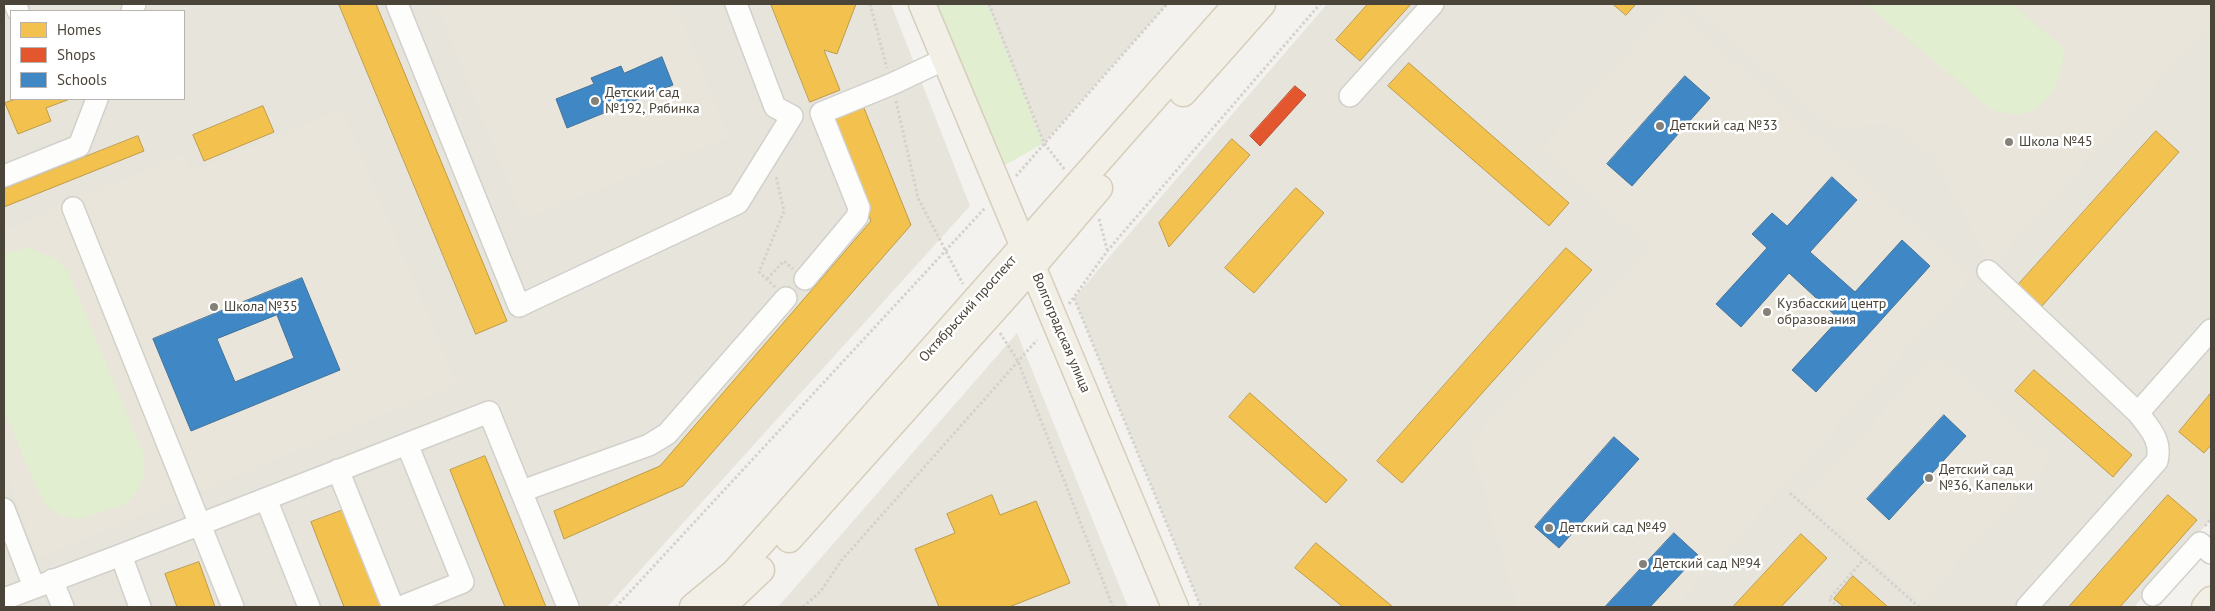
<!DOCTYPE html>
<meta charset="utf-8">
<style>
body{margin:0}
#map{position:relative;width:2215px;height:611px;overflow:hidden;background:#f4f2ee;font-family:"PT Sans",sans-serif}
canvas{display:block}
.frame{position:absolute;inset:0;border:5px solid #4b4439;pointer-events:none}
.legend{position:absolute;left:10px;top:10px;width:175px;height:90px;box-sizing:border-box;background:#fff;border:1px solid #b7b4b0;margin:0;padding:6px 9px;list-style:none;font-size:15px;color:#4b4439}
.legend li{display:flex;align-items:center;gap:10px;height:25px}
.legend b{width:25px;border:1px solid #b7b4b0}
</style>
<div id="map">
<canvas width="2215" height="611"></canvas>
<div class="frame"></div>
<ul class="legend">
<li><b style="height:14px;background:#f2c14e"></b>Homes</li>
<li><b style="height:14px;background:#e4572e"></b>Shops</li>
<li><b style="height:14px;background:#3f88c5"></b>Schools</li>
</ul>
</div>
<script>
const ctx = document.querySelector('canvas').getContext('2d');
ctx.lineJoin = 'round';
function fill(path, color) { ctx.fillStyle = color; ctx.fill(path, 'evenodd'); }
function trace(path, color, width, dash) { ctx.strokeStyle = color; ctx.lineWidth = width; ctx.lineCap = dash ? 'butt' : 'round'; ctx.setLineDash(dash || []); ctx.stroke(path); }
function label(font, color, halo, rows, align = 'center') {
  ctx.font = font + ' "PT Sans",sans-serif'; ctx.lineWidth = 5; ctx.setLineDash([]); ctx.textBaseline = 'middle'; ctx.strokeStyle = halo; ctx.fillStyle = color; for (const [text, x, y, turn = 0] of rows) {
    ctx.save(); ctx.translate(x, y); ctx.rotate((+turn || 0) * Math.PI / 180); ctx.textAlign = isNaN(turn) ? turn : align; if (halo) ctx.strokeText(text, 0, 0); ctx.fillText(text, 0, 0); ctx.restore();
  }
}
fill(new Path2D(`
 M 4,4 L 891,4 L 970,206 L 607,607 L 4,607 ZM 11,11 L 184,11 L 184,99 L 11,99 Z
 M 987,4 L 1167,4 L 1044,143 Z
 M 1327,4 L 2211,4 L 2211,519 L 2134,607 L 1201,607 L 1074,298 Z
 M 1017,333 L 1128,607 L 778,607 Z`), '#e7e4dc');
fill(new Path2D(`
 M 436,4 L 676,4 L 729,137 L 523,219 Z
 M 1671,4 L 1972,277 L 1676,607 L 1517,607 L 1470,442 L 1650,248 L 1540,149 Z
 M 1688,4 L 2211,4 L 2211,19 L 2207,28 L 1991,268 L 1933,156 L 1889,123 L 1832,128 Z
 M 342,109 L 457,384 L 39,558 L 4,470 L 4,231 L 184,153 L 189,173 Z
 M 1936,353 L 2053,459 L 1921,603 L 1805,497 Z`), '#eae5da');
fill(new Path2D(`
 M 931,4 L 987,4 L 1044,143 L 1000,168 Z
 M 1866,4 L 2013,4 L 2064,49 C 2063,78 2047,117 2011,114 C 2005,114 1998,111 1992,110 Z
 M 28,247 L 57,260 L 68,272 L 144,455 L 144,476 L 137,492 L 125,504 L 80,519 L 62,516 L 43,503 L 4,411 L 4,254 Z`), '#e1eecf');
const homes = new Path2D(`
 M 339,4 L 376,4 L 507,321 L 476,334 Z
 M 771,4 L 856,4 L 837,54 L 824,50 L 840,90 L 810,102 Z
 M 1368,4 L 1411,4 L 1360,61 L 1336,40 Z
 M 1613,4 L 1636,4 L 1626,15 Z
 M 1409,63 L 1569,203 L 1549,226 L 1388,86 Z
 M 16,99 L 70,99 L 46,108 L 51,121 L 18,134 L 5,103 Z
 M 263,106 L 274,132 L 204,161 L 193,135 Z
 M 864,108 L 911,225 L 683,486 L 564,539 L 554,511 L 660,466 L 871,221 L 831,121 Z
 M 2156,131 L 2179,152 L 2042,306 L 2018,285 Z
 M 138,136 L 144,151 L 4,207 L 4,189 Z
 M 1232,139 L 1250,155 L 1169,247 L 1159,223 Z
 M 1296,188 L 1324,213 L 1254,293 L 1225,268 Z
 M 1566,248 L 1592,270 L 1402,483 L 1377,461 Z
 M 2034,370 L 2132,455 L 2113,477 L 2015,391 Z
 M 1250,393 L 1347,480 L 1326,503 L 1229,417 Z
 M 2211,393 L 2211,445 L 2204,453 L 2179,432 Z
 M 485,456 L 546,607 L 505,607 L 450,470 Z
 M 992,495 L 1000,515 L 1036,501 L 1070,583 L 1009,607 L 939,607 L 915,549 L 955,533 L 947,514 Z
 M 2168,495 L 2197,520 L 2120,607 L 2069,607 Z
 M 346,509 L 383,607 L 344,607 L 311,522 Z
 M 1801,534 L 1827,558 L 1781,607 L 1733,607 Z
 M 1316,543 L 1393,607 L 1343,607 L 1295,568 Z
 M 199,562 L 215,607 L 177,607 L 165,574 Z
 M 1853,576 L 1888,607 L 1844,607 L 1834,599 Z`);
fill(homes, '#f2c14e');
trace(homes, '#c09c48', 1);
const shops = new Path2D(`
 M 1295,86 L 1306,95 L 1260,146 L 1250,136 Z`);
fill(shops, '#e4572e');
trace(shops, '#b65131', 1);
const schools = new Path2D(`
 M 662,57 L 673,85 L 567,128 L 556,99 L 594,84 L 591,78 L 621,66 L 624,73 Z
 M 1685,76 L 1710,98 L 1632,186 L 1607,164 Z
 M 1832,177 L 1857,200 L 1810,252 L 1855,292 L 1902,240 L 1930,266 L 1816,392 L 1792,370 L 1839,319 L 1789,273 L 1741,327 L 1716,304 L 1767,248 L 1752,234 L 1772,213 L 1787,226 Z
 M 302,278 L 340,370 L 191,431 L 153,339 ZM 277,315 L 294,358 L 235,382 L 217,339 Z
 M 1944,415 L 1966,436 L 1889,520 L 1867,499 Z
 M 1614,437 L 1639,459 L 1559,548 L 1535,527 Z
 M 1674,533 L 1698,555 L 1650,607 L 1605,607 Z`);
fill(schools, '#3f88c5');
trace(schools, '#43749b', 1);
const minor = new Path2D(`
 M 15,4 L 18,11
 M 397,4 L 519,306 L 738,203 L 792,116 L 775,107 L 736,4
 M 132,11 L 135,4
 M 1350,96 L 1433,4
 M 4,176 L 79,146 L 97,99
 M 73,208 L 233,607
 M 1988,271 L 2138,413 C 2150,429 2162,440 2157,461 L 2027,607
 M 805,279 L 857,217 L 859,208 L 821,113 L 892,84 L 945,59
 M 2138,413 L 2211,330
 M 338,470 L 393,607
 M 522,491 L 649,445 L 667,434 L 786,298
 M 266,499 L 309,607
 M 4,509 L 34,587
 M 121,555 L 489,412 L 568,607
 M 52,580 L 63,607
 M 2153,595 L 2200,543 L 2211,553
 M 4,599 L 121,555 L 140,607
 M 401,607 L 463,582 L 407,444`);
const major = new Path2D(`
 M 922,4 L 1175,607
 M 1183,93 L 1262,4
 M 789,539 L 1032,267 L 1099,188
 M 693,607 L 734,573 L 777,525 L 1237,4
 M 722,607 L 761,570
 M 2205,607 L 2211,600`);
trace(minor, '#d2d0cb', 24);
trace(major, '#d6cebb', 29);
trace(new Path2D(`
 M 870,4 L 887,68
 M 989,4 L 1044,143 L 1065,170
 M 896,101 L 918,198 L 963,284
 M 1016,176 L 1167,4
 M 1099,219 L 1107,249
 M 767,279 L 784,261 L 793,269
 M 775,287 L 759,272 L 784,211 L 776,176
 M 1074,298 L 1201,607
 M 1069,304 L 1108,250 L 1320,4
 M 1000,333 L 1018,361 L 1113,607
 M 1790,493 L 1919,607
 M 2205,526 L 2211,519
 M 616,607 L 985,208
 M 803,607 L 821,591 L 841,561 L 1037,340
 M 1839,607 L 1829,599 L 1864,559`), '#d3d2cc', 3, [2.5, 2.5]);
trace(minor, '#fdfdfc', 21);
trace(major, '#f2efe6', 26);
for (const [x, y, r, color] of [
 [595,101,5,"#868178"],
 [1660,126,5,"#868178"],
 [2009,142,5,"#868178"],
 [214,307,5,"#868178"],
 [1767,312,5,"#868178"],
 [1929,478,5,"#868178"],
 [1549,528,5,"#868178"],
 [1643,564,5,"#868178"]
]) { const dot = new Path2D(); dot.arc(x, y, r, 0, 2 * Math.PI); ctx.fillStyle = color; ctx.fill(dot); trace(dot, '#fff', 2); }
label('14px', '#4b4439', '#fff', [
 ["Детский сад",605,93],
 ["№192, Рябинка",605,109],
 ["Детский сад №33",1670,126],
 ["Школа №45",2019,142],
 ["Кузбасский центр",1777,304],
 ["образования",1777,320],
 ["Школа №35",224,307],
 ["Детский сад",1939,470],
 ["№36, Капельки",1939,486],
 ["Детский сад №49",1559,528],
 ["Детский сад №94",1653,564]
], 'left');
label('14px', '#4b4439', '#fff', [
 ["Октябрьский проспект",968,309,-48],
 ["Волгоградская улица",1061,333,67]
]);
</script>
